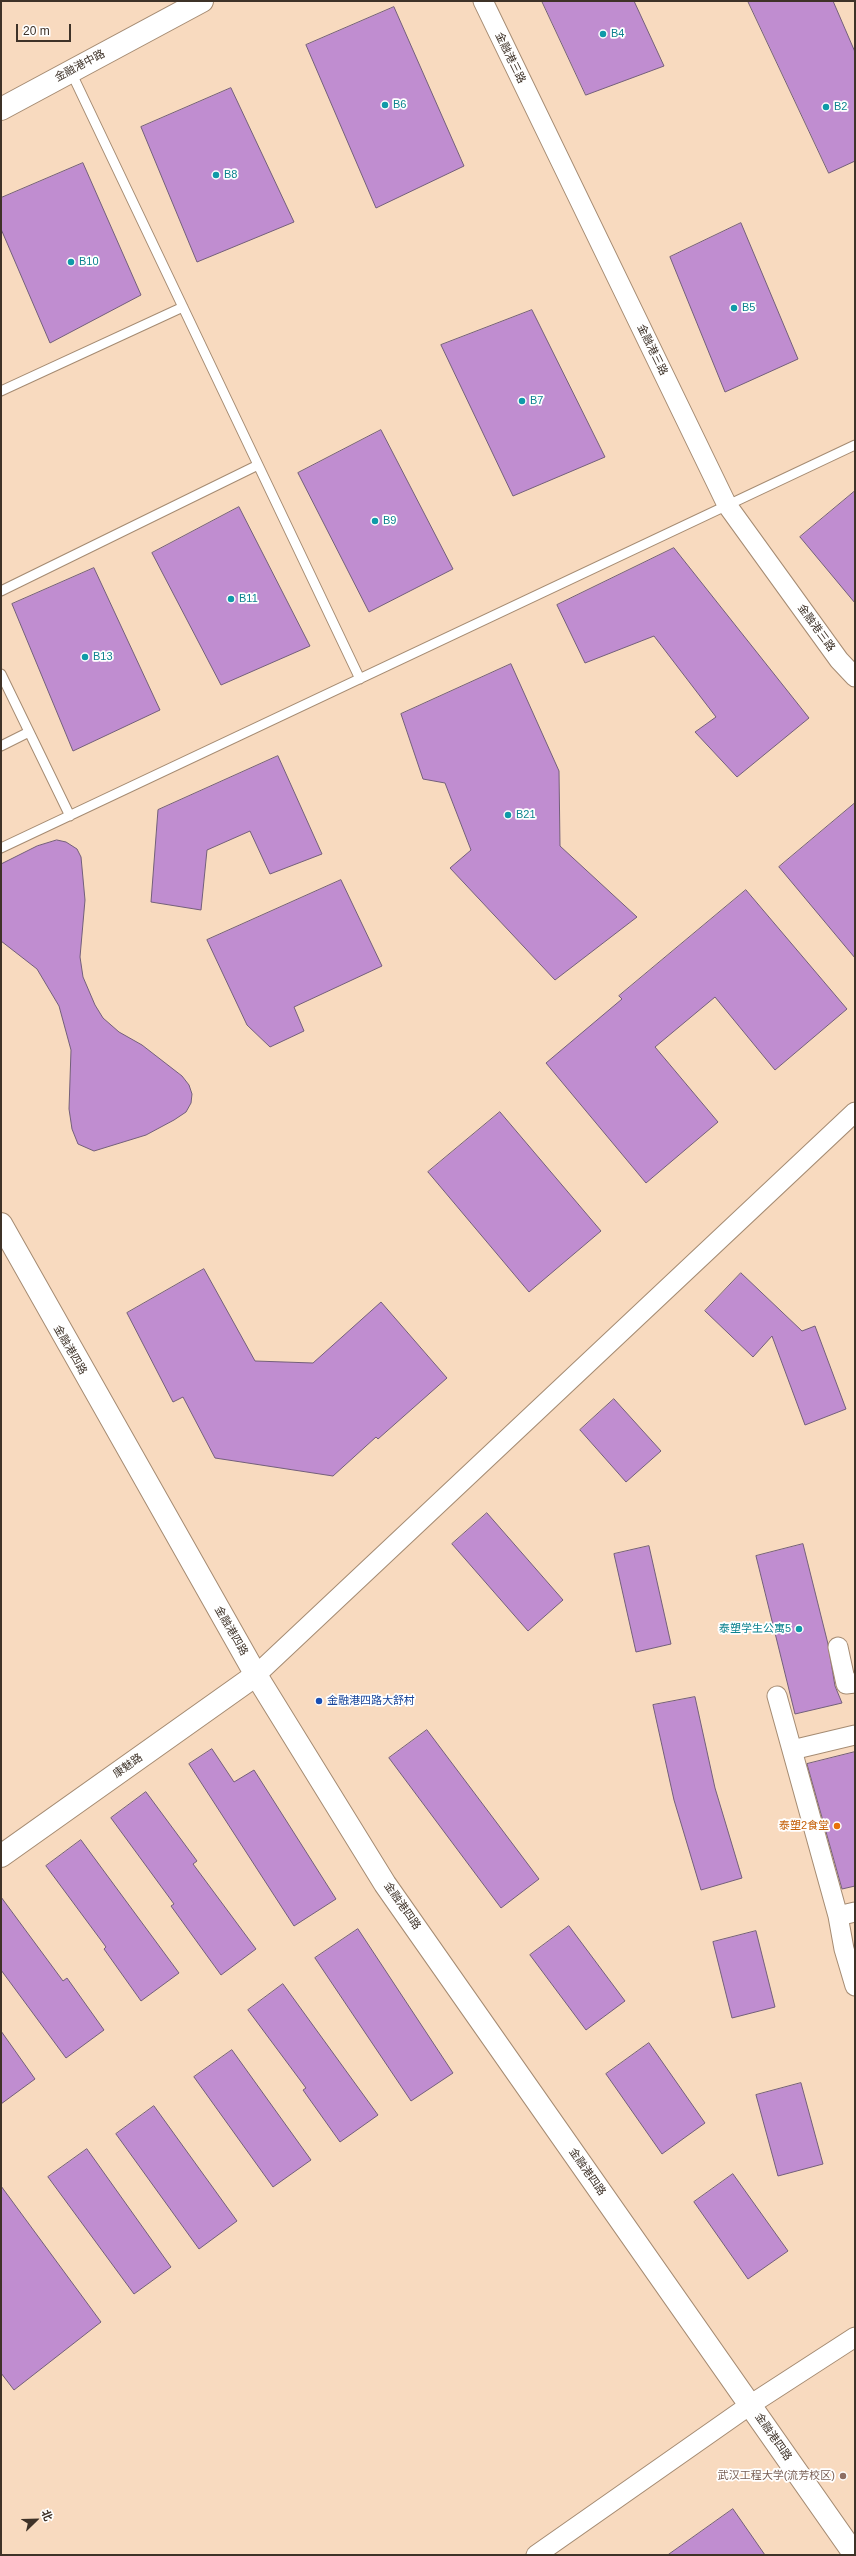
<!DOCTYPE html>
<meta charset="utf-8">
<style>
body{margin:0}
#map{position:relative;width:856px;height:2556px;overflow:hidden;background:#f8dabf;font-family:Arial,"Noto Sans SC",sans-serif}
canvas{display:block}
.frame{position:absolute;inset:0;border:2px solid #3e3228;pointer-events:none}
.north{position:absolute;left:16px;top:2500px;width:40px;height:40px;-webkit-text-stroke:3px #fff;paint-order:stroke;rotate:67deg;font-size:11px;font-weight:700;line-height:16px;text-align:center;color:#3e3228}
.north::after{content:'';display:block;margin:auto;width:14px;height:18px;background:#3e3228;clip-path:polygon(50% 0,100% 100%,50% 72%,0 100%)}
.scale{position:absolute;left:16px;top:24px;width:55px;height:18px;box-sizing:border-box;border:2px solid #3e3228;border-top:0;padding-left:5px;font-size:12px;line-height:14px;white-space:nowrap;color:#3e3228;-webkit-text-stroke:3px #fff;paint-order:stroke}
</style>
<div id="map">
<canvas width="856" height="2556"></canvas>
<div class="frame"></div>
<div class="north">北</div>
<div class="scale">20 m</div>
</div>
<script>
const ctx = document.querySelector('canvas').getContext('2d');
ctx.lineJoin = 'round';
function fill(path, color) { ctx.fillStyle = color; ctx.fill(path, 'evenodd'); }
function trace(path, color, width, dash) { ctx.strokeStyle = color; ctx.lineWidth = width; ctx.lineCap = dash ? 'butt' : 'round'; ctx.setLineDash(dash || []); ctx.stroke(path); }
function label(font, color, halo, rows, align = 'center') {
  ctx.font = font + ' Arial,"Noto Sans SC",sans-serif'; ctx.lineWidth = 3.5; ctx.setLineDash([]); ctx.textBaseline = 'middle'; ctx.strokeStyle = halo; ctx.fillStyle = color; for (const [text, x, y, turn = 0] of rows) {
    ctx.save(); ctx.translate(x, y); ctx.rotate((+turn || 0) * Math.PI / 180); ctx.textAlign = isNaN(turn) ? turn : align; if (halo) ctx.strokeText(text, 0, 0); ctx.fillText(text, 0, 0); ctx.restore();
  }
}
const building = new Path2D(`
 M 542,1 L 634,1 L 664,66 L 586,95 Z
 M 748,1 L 833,1 L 855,52 L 855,161 L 829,173 Z
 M 394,7 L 464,166 L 376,208 L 306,45 Z
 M 231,88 L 294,222 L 197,262 L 141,127 Z
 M 83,163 L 141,295 L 50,343 L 1,229 L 1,198 Z
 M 741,223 L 798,359 L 725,392 L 670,257 Z
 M 532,310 L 605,457 L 513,496 L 441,345 Z
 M 381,430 L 453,569 L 369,612 L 298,473 Z
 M 855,491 L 855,603 L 800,537 Z
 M 239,507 L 310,646 L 221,685 L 152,553 Z
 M 674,548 L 809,718 L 737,777 L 695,732 L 716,717 L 654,636 L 585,663 L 557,605 Z
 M 94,568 L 160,710 L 73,751 L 12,604 Z
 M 511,664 L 559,771 L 560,846 L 637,917 L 555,980 L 450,868 L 471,850 L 445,783 L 423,779 L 401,714 Z
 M 278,756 L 322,854 L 270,874 L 250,831 L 207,850 L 201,910 L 151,902 L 158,810 Z
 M 855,803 L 855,958 L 779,867 Z
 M 57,840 L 66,842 L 77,849 L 81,857 L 85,900 L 80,957 L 83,977 L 95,1005 L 103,1018 L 119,1032 L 142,1045 L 182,1076 L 189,1085 L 192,1094 L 191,1103 L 186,1112 L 174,1120 L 146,1135 L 94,1151 L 78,1144 L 72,1129 L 69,1109 L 71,1050 L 59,1006 L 37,969 L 1,941 L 1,864 L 37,846 Z
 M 341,880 L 382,966 L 294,1007 L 304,1031 L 270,1047 L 247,1025 L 207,940 Z
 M 746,890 L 847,1009 L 775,1070 L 715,997 L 655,1047 L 718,1122 L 646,1183 L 546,1063 L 622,999 L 619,996 Z
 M 500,1112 L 601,1231 L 529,1292 L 428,1172 Z
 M 204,1269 L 255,1361 L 313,1363 L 381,1302 L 447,1378 L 378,1439 L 376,1437 L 333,1476 L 215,1458 L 183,1397 L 173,1402 L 127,1313 Z
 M 741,1273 L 802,1331 L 815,1326 L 846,1409 L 805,1425 L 772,1336 L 753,1357 L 705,1311 Z
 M 614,1399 L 661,1451 L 626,1482 L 580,1430 Z
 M 487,1513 L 563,1600 L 528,1631 L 452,1544 Z
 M 803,1544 L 828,1644 L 835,1686 L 842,1703 L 795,1714 L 756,1556 Z
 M 649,1546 L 671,1644 L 636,1652 L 614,1554 Z
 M 695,1697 L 715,1788 L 742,1878 L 701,1890 L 674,1800 L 653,1705 Z
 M 427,1730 L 539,1879 L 501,1908 L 389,1758 Z
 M 212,1749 L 234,1782 L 254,1770 L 336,1899 L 294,1926 L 189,1764 Z
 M 855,1752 L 855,1886 L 842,1889 L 807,1764 Z
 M 146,1792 L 197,1861 L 193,1864 L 256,1949 L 221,1975 L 171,1906 L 174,1904 L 111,1818 Z
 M 81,1840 L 179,1973 L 141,2001 L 104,1949 L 106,1947 L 46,1866 Z
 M 1,1897 L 63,1981 L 67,1978 L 104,2030 L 66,2058 L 1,1970 Z
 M 569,1926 L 625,2001 L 586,2030 L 530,1955 Z
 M 358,1929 L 453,2073 L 411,2101 L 315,1958 Z
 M 756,1931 L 775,2007 L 732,2018 L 713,1942 Z
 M 283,1984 L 378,2115 L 340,2142 L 303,2090 L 306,2088 L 248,2010 Z
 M 1,2031 L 35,2079 L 1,2104 Z
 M 649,2043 L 705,2123 L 662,2154 L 606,2074 Z
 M 232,2050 L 311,2160 L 273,2187 L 194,2077 Z
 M 801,2083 L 823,2164 L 778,2176 L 756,2095 Z
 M 154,2106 L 237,2221 L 199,2249 L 116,2134 Z
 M 87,2149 L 171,2267 L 134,2294 L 48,2177 Z
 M 733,2174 L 788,2251 L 748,2279 L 694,2202 Z
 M 1,2186 L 101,2322 L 14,2390 L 1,2373 Z
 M 733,2509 L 765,2555 L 668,2555 Z`);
fill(building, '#c08dd0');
trace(building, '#735f7a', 1);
const service = new Path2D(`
 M 71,72 L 360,679
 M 1,391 L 183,307
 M 1,591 L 258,465
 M 1,674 L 70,816
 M 1,746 L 29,732
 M 1,848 L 855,445`);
const minor = new Path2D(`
 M 483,1 L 727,505 L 839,660 L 855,677
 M 838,1647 L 846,1684 L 855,1683
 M 256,1675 L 855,1112
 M 777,1696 L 838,1916 L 844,1949 L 855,1986
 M 792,1750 L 855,1735
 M 838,1916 L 855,1912
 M 536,2555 L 750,2405 L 855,2337`);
const tertiary = new Path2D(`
 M 1,109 L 202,1
 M 1,1224 L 256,1675 L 385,1884 L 855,2555`);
const secondary = new Path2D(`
 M 1,1856 L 256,1675`);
trace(service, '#a58b72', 11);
trace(minor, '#a58b72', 21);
trace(tertiary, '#a58b72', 24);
trace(secondary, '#a58b72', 24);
trace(service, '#fff', 9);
trace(minor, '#fff', 19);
trace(tertiary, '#fff', 22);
trace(secondary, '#fff', 22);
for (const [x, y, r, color] of [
 [603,34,4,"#0f9aa8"],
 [385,105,4,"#0f9aa8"],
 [826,107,4,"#0f9aa8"],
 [216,175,4,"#0f9aa8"],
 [71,262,4,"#0f9aa8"],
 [734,308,4,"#0f9aa8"],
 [522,401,4,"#0f9aa8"],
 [375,521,4,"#0f9aa8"],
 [231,599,4,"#0f9aa8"],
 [85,657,4,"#0f9aa8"],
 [508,815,4,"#0f9aa8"],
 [799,1629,4,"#0f9aa8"],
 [319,1701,4,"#1a4fb4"],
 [837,1826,4,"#e8710a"],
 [843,2476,4,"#8d6e63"]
]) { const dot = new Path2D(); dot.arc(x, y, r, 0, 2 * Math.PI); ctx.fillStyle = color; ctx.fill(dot); trace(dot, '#fff', 1.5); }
label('11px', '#0d838f', '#fff', [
 ["B4",611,34],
 ["B6",393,105],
 ["B2",834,107],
 ["B8",224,175],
 ["B10",79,262],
 ["B5",742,308],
 ["B7",530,401],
 ["B9",383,521],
 ["B11",239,599],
 ["B13",93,657],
 ["B21",516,815],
 ["泰塑学生公寓5",791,1629,"right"]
], 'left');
label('11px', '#3e3228', '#fff', [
 ["金融港三路",510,58,64],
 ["金融港中路",80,66,-28],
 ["金融港三路",652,350,64],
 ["金融港三路",816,628,54],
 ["金融港四路",70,1350,60],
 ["金融港四路",231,1631,60],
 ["康魅路",128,1766,-35],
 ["金融港四路",402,1906,55],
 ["金融港四路",587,2172,55],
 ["金融港四路",773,2437,55]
]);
label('11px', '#164399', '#fff', [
 ["金融港四路大舒村",327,1701]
], 'left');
label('11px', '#c56008', '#fff', [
 ["泰塑2食堂",829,1826]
], 'right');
label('11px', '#785e54', '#fff', [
 ["武汉工程大学(流芳校区)",835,2476]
], 'right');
</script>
